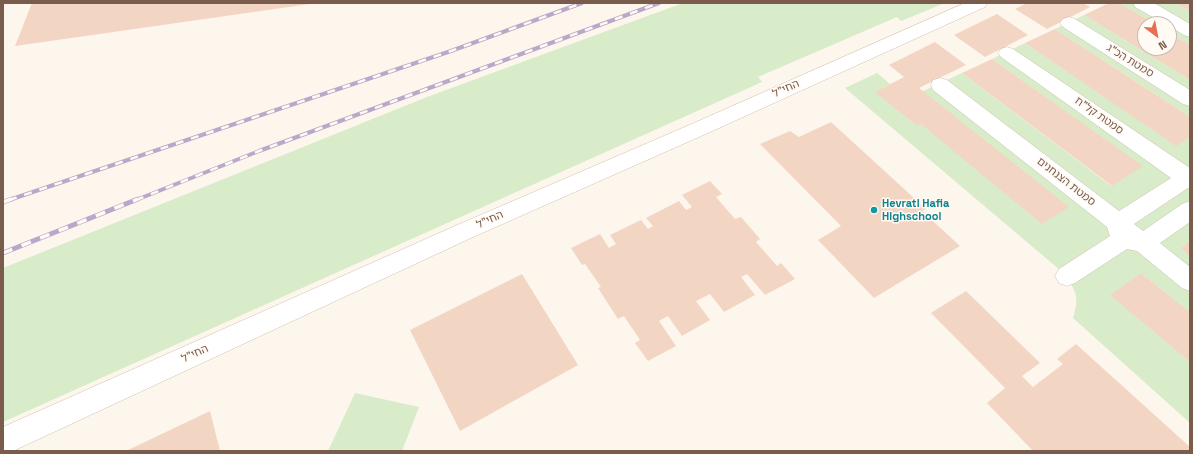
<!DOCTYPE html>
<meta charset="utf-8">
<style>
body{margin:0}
#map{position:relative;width:1193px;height:454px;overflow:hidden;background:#fdf6ec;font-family:"Space Grotesk",sans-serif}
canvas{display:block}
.frame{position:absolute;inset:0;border:4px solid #7a5c4d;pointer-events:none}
.north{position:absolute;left:1137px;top:16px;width:40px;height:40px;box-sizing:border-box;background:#fffaf3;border:1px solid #cabbb1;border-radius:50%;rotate:148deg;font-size:11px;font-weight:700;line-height:16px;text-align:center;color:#7a5c4d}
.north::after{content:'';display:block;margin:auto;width:14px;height:18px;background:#e76f51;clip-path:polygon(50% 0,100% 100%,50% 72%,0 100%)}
</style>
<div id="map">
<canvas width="1193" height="454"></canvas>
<div class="frame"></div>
<div class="north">N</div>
</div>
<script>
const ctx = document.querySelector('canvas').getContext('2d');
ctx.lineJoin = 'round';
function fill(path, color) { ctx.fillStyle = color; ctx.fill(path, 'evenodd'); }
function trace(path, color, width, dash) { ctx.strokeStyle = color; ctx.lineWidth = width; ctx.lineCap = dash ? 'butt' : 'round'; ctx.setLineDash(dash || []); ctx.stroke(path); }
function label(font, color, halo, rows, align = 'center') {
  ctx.font = font + ' "Space Grotesk","Noto Sans Hebrew",sans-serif'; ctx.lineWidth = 3; ctx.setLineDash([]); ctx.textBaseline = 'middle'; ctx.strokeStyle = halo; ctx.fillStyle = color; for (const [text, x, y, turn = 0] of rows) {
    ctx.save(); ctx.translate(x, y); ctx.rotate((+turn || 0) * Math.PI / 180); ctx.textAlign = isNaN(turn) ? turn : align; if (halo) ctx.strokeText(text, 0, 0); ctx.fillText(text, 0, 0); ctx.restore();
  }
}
fill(new Path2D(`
 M 683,3 L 945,3 L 901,21 L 897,17 L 758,77 L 762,82 L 3,422 L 3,268 L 427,97 Z
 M 1119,3 L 1176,3 L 1190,11 L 1190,45 L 1169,33 L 1169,24 L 1155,24 Z
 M 1084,15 L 1190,80 L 1190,117 L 1055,29 Z
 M 1025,43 L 1176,145 L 1190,137 L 1190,241 L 1180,248 L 1190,256 L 1190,312 L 1141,273 L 1111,295 L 1190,362 L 1190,423 L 1073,318 C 1079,297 1077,295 1067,276 L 845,88 L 877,73 L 890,84 L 876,92 L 917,126 L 921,124 L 923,91 L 962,73 L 1111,186 L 1142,166 L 992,59 Z
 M 355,393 L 419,407 L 402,451 L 328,451 Z`), '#d8ecc9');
fill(new Path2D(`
 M 32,3 L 310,3 L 310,4 L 15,46 Z
 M 1027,3 L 1083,3 L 1090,7 L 1047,29 L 1015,9 Z
 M 1109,3 L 1119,3 L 1155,24 L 1145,24 L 1145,48 L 1169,48 L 1169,33 L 1190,45 L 1190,80 L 1084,15 Z
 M 1176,3 L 1190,3 L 1190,11 Z
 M 997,14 L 1028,35 L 985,57 L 954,35 Z
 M 1055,29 L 1190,117 L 1190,137 L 1176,146 L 1025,43 Z
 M 935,42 L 966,65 L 919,88 L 1069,207 L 1042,224 L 921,124 L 917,126 L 875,92 L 904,77 L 889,65 Z
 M 992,59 L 1143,166 L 1112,186 L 962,73 Z
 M 831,122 L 926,209 L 922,211 L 960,246 L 874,298 L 818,240 L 841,226 L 760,144 L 790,131 L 799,137 Z
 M 710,181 L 722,194 L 716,197 L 735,219 L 741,217 L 760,239 L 756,242 L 777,266 L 781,263 L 795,279 L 765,295 L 747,274 L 741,277 L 755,295 L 724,312 L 710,294 L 696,301 L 710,320 L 682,336 L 668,316 L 659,321 L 676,346 L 648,361 L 635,343 L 640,340 L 624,316 L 618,319 L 598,288 L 601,287 L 585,264 L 582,265 L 571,248 L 600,234 L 609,248 L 616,244 L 610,235 L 641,220 L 648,229 L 653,226 L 646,218 L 679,201 L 686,210 L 692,207 L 682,195 Z
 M 1190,241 L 1190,256 L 1180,248 Z
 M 1141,273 L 1190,312 L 1190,362 L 1110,295 Z
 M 522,274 L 578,365 L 460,431 L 410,330 Z
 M 966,291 L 1040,363 L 1022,376 L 1033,387 L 1063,364 L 1057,359 L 1076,344 L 1190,447 L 1190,451 L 1033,451 L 987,403 L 1005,388 L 931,313 Z
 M 210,411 L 220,451 L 126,451 Z`), '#f3d5c3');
const street = new Path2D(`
 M 965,3 L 987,3 L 985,7 L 708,133 L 471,238 L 13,451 L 3,451 L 3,427 L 455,226 L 694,123 Z
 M 1133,3 L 1154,3 L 1190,24 L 1190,37 L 1184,35 L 1169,26 L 1169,24 L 1165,24 L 1135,7 Z
 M 1069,17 L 1075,19 L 1190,90 L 1190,106 L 1183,104 L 1063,27 L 1060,23 L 1063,19 Z
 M 1007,47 L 1013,49 L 1190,168 L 1190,188 L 1188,188 L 1134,224 L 1143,231 L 1182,204 L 1190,201 L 1190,222 L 1160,243 L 1190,267 L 1190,291 L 1182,288 L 1137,251 L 1127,249 L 1075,283 L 1067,286 L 1059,283 L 1055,276 L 1059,269 L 1110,236 L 1107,227 L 933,90 L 931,85 L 933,80 L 940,78 L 947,80 L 1119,211 L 1171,178 L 1001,57 L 998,53 L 1001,49 Z`);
trace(street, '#d1beb0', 1);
fill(street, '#fff');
const railFar1 = new Path2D(`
 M 9,200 L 451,51 L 582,3
 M 136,200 L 259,151 L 659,3`);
const rail = new Path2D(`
 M 3,202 L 12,199
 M 3,253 L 138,199`);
trace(railFar1, '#b9a8c9', 4);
trace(rail, '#b9a8c9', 5);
trace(railFar1, '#fffaf3', 2.5, [8]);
trace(rail, '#fffaf3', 3.5, [10]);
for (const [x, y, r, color] of [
 [874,210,4,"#0f9aa8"]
]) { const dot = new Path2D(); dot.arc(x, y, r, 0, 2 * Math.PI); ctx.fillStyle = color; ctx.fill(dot); trace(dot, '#fffaf3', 1.5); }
label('11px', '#7a5c4d', '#fffaf3', [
 ["סמטת הכ\"ג",1130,61,32],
 ["החי\"ל",786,89,-24],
 ["סמטת קל\"ח",1099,116,35],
 ["סמטת הצנחנים",1066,182,38],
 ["החי\"ל",490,220,-24],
 ["החי\"ל",195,354,-24]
]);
label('bold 11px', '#0d838f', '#fffaf3', [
 ["Hevrati Hafia",882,204],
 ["Highschool",882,217]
], 'left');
</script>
